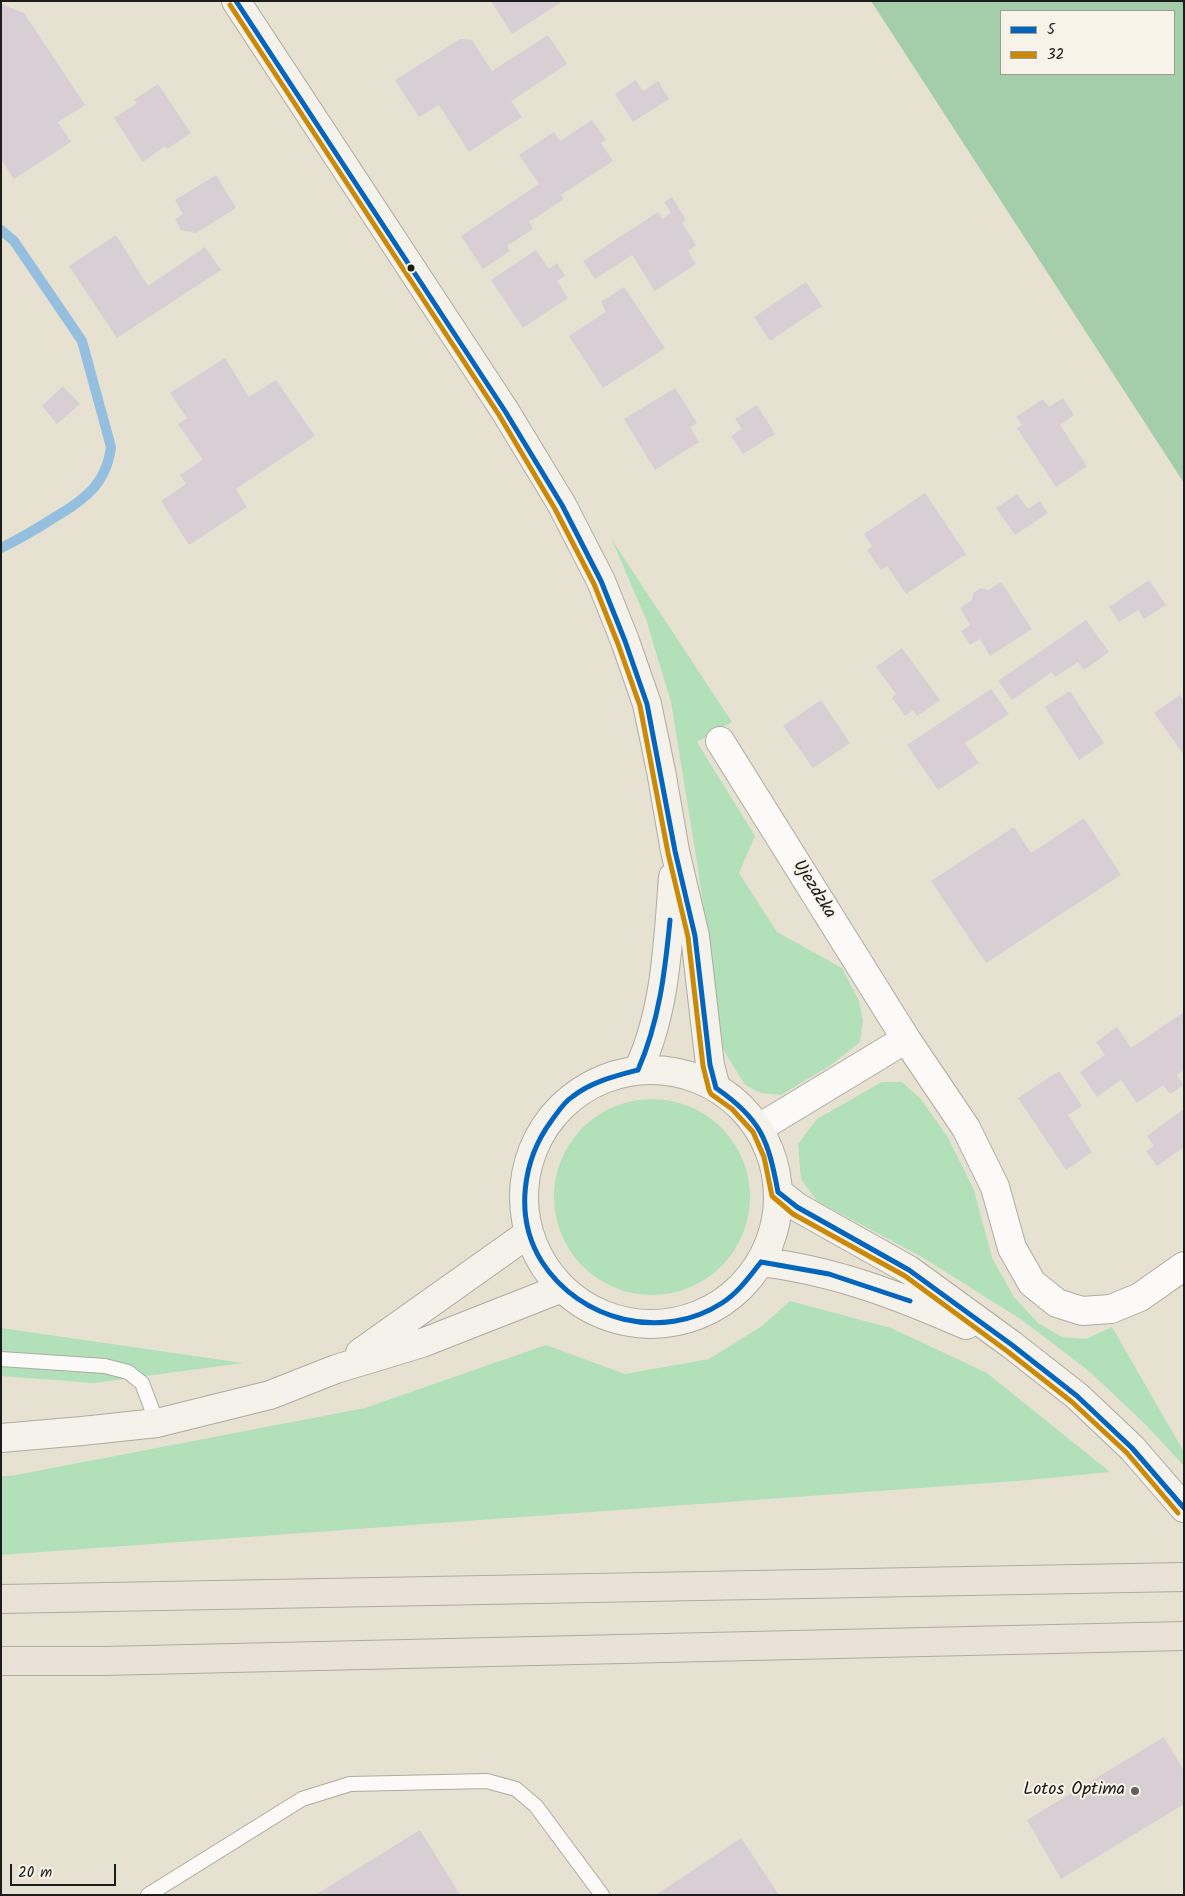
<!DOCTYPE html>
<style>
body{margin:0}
#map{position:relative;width:1185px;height:1896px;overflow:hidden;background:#e7e1d2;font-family:Kalam,sans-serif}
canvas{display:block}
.frame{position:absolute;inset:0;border:2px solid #1c1c1c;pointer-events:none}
.legend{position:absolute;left:1000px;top:10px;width:175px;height:65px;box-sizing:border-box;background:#f7f3e8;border:1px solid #9f9d96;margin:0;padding:6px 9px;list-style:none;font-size:15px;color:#1c1c1c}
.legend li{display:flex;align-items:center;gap:10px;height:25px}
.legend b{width:25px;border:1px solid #9f9d96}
.scale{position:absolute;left:10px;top:1864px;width:106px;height:22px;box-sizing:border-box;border:2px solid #1c1c1c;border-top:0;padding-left:6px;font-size:15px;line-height:18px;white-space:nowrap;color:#1c1c1c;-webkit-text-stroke:4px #f7f3e8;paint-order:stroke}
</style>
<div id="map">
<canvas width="1185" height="1896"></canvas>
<div class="frame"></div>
<ul class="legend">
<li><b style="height:6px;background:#0065bd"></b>5</li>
<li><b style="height:6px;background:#cb8a06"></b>32</li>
</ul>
<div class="scale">20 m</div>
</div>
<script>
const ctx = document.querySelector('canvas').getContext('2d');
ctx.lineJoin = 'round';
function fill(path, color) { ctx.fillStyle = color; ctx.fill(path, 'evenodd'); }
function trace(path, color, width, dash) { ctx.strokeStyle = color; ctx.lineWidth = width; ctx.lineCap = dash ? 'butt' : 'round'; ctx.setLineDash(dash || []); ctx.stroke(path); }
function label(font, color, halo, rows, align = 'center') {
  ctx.font = font + ' Kalam,sans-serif'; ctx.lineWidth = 4; ctx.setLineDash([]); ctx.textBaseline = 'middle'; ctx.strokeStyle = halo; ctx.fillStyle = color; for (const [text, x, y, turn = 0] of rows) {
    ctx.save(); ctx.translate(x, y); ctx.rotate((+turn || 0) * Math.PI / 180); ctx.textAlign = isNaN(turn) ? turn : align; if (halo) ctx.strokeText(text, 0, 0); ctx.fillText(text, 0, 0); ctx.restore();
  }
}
fill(new Path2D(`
 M 612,540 L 732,722 L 697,742 L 755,836 L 739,873 L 777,932 L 842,968 L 859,1001 L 863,1021 L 860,1042 L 831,1065 L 781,1095 L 761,1093 L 745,1085 L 723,1049 L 697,862 L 671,702 L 646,619 Z
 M 882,1082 L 902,1082 L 920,1098 L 947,1136 L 974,1190 L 992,1258 L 1014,1297 L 1038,1323 L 1062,1337 L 1086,1339 L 1112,1327 L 1184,1452 L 1184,1466 L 1146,1425 L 1089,1371 L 1022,1320 L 922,1257 L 817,1201 L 801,1179 L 798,1144 L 817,1119 Z
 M554 1197a98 98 0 1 1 196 0a98 98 0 1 1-196 0Z
 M 790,1301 L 891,1328 L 987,1373 L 1110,1472 L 1029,1480 L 1,1555 L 1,1476 L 11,1476 L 365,1408 L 546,1345 L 625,1374 L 709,1359 L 762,1326 Z
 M 1,1328 L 243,1363 L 94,1383 L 1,1376 Z`), '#b2e0b9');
fill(new Path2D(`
 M 871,1 L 1184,1 L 1184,483 ZM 1001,11 L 1174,11 L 1174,74 L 1001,74 Z`), '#a4ceaa');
trace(new Path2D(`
 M 1,230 L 14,241 L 82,341 L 111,447 C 106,486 83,500 52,519 C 35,530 19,539 1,548`), '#94bfdf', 10);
fill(new Path2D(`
 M 491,1 L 563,1 L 512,34 Z
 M 1,4 L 24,13 L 85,105 L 58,122 L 71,142 L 14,179 L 1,159 Z
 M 548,35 L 567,64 L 511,101 L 522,117 L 469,152 L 439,105 L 419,117 L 395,80 L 460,39 L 472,40 L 492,71 Z
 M 636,80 L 643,91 L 658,81 L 669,99 L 633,122 L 615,94 Z
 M 158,84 L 191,133 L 167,149 L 165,146 L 143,162 L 114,118 L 137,103 L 134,100 Z
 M 592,120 L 606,140 L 601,143 L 613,161 L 561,195 L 564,199 L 529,222 L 533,229 L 507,246 L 510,251 L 483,269 L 461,236 L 539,184 L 519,155 L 554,132 L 560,141 Z
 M 216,175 L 236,208 L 196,233 L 181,230 L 175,219 L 183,214 L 175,200 Z
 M 672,197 L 686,220 L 682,223 L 696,245 L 688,251 L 696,264 L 655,291 L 632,255 L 595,279 L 583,261 L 658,212 L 662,219 L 671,213 L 664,202 Z
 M 116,235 L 148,286 L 205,247 L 221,270 L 117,338 L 69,266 Z
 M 536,250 L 549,269 L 557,263 L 565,276 L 557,281 L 568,298 L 523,328 L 491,280 Z
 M 806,282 L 822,306 L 770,341 L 754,317 Z
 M 624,287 L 665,348 L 603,388 L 569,336 L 606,312 L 601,302 Z
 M 225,358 L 249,397 L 276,380 L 315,436 L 236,489 L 247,507 L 189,545 L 161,501 L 186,484 L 180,475 L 203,460 L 178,424 L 187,418 L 170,393 Z
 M 63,386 L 80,404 L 57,424 L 42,406 Z
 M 675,388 L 697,423 L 690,427 L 699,442 L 655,470 L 624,419 Z
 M 1063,398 L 1074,415 L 1060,425 L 1087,466 L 1056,487 L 1017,428 L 1022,425 L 1016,417 L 1043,399 L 1049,407 Z
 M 757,405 L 775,434 L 743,454 L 731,436 L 742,429 L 735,419 Z
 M 925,493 L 966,554 L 906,594 L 887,566 L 881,570 L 867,550 L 872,546 L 864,534 Z
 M 1017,494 L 1028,509 L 1040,501 L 1048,513 L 1015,535 L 996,508 Z
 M 1149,580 L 1166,605 L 1144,619 L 1138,610 L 1119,622 L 1109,607 Z
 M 1001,582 L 1032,629 L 990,656 L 980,639 L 970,645 L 961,631 L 970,625 L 960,608 L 972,600 L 973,593 L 981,588 L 988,590 Z
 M 1086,620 L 1109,652 L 1084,670 L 1078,662 L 1055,677 L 1052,672 L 1012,700 L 998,681 Z
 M 902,648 L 940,700 L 917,716 L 913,710 L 905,716 L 892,698 L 896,694 L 876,667 Z
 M 991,689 L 1009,714 L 965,743 L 979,763 L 938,790 L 907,745 Z
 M 1070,691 L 1104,743 L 1079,760 L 1045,707 Z
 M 1180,695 L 1184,701 L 1184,755 L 1154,713 Z
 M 821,700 L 850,743 L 813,768 L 783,726 Z
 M 1084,818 L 1121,875 L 986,963 L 931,881 L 1014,827 L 1031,853 Z
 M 1184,1012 L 1184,1070 L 1177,1075 L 1184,1085 L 1170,1094 L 1163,1085 L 1137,1103 L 1121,1080 L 1097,1097 L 1080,1072 L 1105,1055 L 1096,1042 L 1117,1027 L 1131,1048 Z
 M 1059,1071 L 1082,1106 L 1068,1115 L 1092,1152 L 1066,1170 L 1018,1098 Z
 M 1184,1109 L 1184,1147 L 1157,1166 L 1146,1151 L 1154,1146 L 1147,1136 Z
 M 1164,1737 L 1184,1771 L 1184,1804 L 1061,1879 L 1027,1820 Z
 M 420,1830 L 460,1895 L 315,1895 Z
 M 741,1838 L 779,1895 L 656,1895 Z`), '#daced5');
const service = new Path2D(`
 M 1,1359 L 105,1366 L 128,1372 L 142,1383 L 157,1423
 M 148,1895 L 302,1799 L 350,1784 L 487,1781 L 516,1789 L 536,1806 L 602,1895`);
const minor = new Path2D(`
 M 720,741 L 906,1039
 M 759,1128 L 906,1039 L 966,1128 L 995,1187 L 1012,1248 L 1032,1283 L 1057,1303 L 1082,1311 L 1111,1309 L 1140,1297 L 1184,1266`);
const secondary = new Path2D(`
 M 236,1 L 505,411 L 562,505 L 601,581 L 625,641 L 647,704 L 661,771 L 675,851 L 695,936 L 710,1065 L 716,1088
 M 638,1070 C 666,1011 668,942 673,877
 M524 1197a127 127 0 1 1 254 0a127 127 0 1 1-254 0Z
 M 778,1192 L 797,1207 L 909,1270 L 1012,1345 L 1077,1396 L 1132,1448 L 1184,1508
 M 761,1262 C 833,1270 900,1296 966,1325
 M 360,1353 L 529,1233
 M 1,1438 L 82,1431 L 157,1423 L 270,1395 L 336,1369 L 422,1343 L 562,1288`);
const motorway = new Path2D(`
 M 1,1599 L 1184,1577
 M 1,1661 L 103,1661 L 1184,1636`);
trace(service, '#aeaba1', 16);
trace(minor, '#aeaba1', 30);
trace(secondary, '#aeaba1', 30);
trace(motorway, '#aeaba1', 30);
trace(service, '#fbfaf8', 14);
trace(minor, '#fbfaf8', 28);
trace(secondary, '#f5f1eb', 28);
trace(motorway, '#eae2d6', 28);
trace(new Path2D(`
 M 236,1 L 505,411 L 562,505 L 601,581 L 625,641 L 647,704 L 675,851 L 695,936 L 710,1065 L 716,1088
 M 638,1070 C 659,1022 665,972 670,920
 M 638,1070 C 615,1076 591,1082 572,1097 C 564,1102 558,1112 552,1120 C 522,1160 514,1218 542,1262 C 580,1321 662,1342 722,1303 C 738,1293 750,1276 761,1262
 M 716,1088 C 761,1119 768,1139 778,1192
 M 778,1192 L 797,1207 L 909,1270 L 1012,1345 L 1077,1396 L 1132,1448 L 1184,1508
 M 761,1262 L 829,1274 L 910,1301`), '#0065bd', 5);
trace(new Path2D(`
 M 230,5 L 499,415 L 555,509 L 594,584 L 618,644 L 640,706 L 668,853 L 688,937 L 703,1066 L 709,1090 L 711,1094 L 732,1109 L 753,1132 L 764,1157 L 772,1196 L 793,1214 L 905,1276 L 1007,1351 L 1072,1402 L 1127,1453 L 1178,1513`), '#cb8a06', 5);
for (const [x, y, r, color] of [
 [411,268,4.5,"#1c1c1c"],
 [1135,1791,5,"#63615c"]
]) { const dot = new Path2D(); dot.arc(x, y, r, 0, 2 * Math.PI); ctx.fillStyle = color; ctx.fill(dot); trace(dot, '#f7f3e8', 2); }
label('18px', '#1c1c1c', '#f7f3e8', [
 ["Ujezdzka",813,890,58]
]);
label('18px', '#1c1c1c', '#f7f3e8', [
 ["Lotos Optima",1125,1791]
], 'right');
</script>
